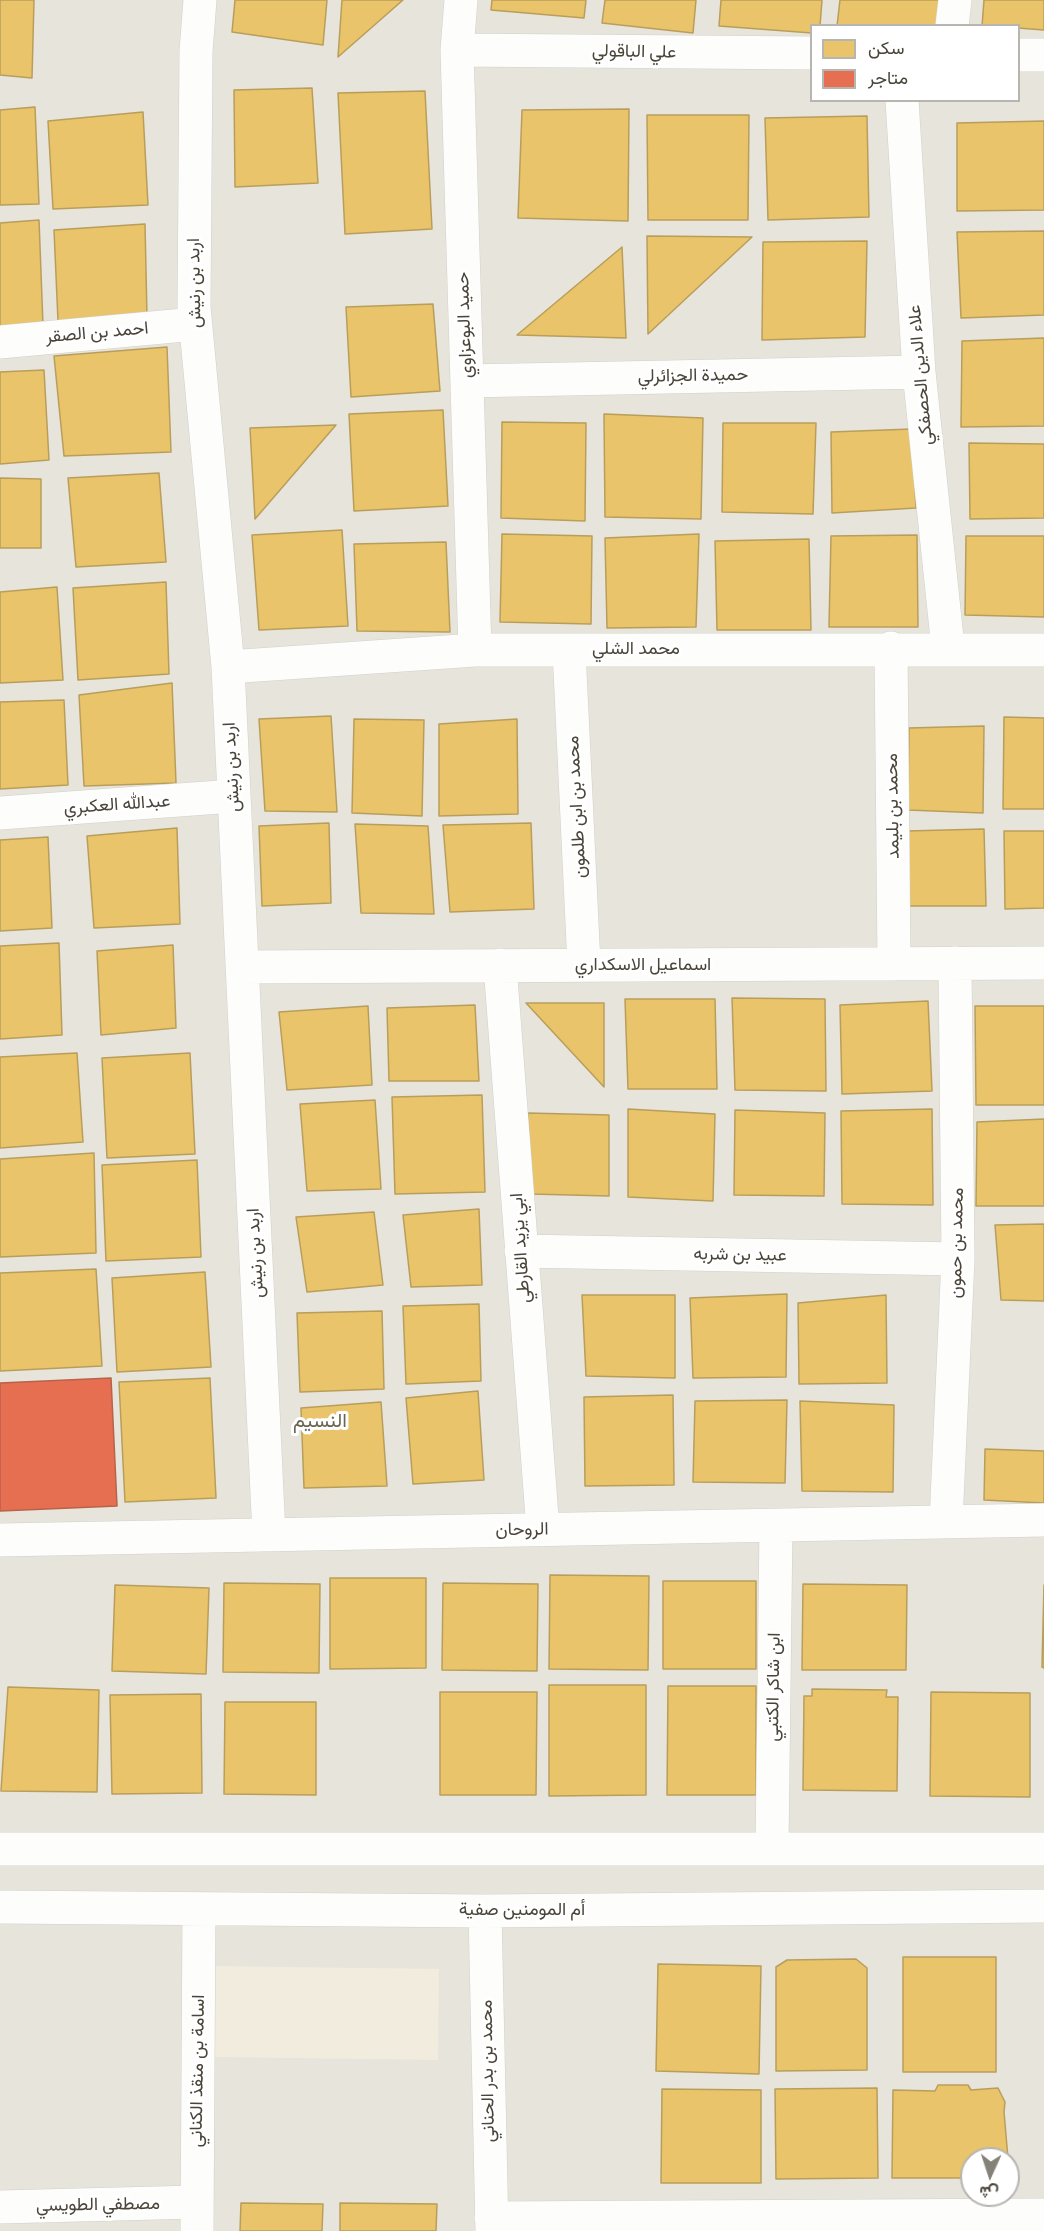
<!DOCTYPE html>
<meta charset="utf-8">
<style>
body{margin:0}
#map{position:relative;width:1044px;height:2231px;overflow:hidden;background:#f3f2ed;font-family:"Archivo Narrow",Vazirmatn,sans-serif}
canvas{display:block}
.legend{position:absolute;left:810px;top:24px;width:210px;height:78px;box-sizing:border-box;background:#fff;border:2px solid #b6b5b0;margin:0;padding:8px 10px;list-style:none;font-size:18px;color:#494539}
.legend li{display:flex;align-items:center;gap:12px;height:30px}
.legend b{width:30px;border:2px solid #b6b5b0}
.north{position:absolute;left:960px;top:2147px;width:60px;height:60px;box-sizing:border-box;background:#fff;border:2px solid #b6b5b0;border-radius:50%;rotate:183deg;font-size:16px;font-weight:700;line-height:24px;text-align:center;color:#494539}
.north::after{content:'';display:block;margin:auto;width:21px;height:27px;background:#848278;clip-path:polygon(50% 0,100% 100%,50% 72%,0 100%)}
</style>
<div id="map">
<canvas width="1044" height="2231"></canvas>
<ul class="legend">
<li><b style="height:16px;background:#e9c46a"></b>سكن</li>
<li><b style="height:16px;background:#e76f51"></b>متاجر</li>
</ul>
<div class="north">ش</div>
</div>
<script>
const ctx = document.querySelector('canvas').getContext('2d');
ctx.lineJoin = 'round';
function fill(path, color) { ctx.fillStyle = color; ctx.fill(path, 'evenodd'); }
function trace(path, color, width, dash) { ctx.strokeStyle = color; ctx.lineWidth = width; ctx.lineCap = dash ? 'butt' : 'round'; ctx.setLineDash(dash || []); ctx.stroke(path); }
function label(font, color, halo, rows, align = 'center') {
  ctx.font = font + ' "Archivo Narrow",Vazirmatn,sans-serif'; ctx.lineWidth = 6; ctx.setLineDash([]); ctx.textBaseline = 'middle'; ctx.strokeStyle = halo; ctx.fillStyle = color; for (const [text, x, y, turn = 0] of rows) {
    ctx.save(); ctx.translate(x, y); ctx.rotate((+turn || 0) * Math.PI / 180); ctx.textAlign = isNaN(turn) ? turn : align; if (halo) ctx.strokeText(text, 0, 0); ctx.fillText(text, 0, 0); ctx.restore();
  }
}
fill(new Path2D(`
 M 0,0 L 1044,0 L 1044,2231 L 0,2231 ZM 812,26 L 1018,26 L 1018,100 L 812,100 ZM 972,2159 L 1008,2159 L 1008,2195 L 972,2195 Z`), '#e6e4db');
fill(new Path2D(`
 M 214,1966 L 439,1969 L 438,2060 L 213,2057 Z`), '#f1ecde');
const homes = new Path2D(`
 M 0,0 L 34,0 L 32,78 L 0,75 Z
 M 235,0 L 327,0 L 323,45 L 232,32 Z
 M 342,0 L 403,0 L 338,57 Z
 M 492,0 L 586,0 L 584,18 L 491,10 Z
 M 605,0 L 696,0 L 693,33 L 602,23 Z
 M 721,0 L 822,0 L 820,26 L 812,26 L 812,33 L 719,26 Z
 M 840,0 L 939,0 L 937,26 L 837,26 Z
 M 984,0 L 1044,0 L 1044,30 L 1018,28 L 1018,26 L 982,26 Z
 M 312,88 L 318,183 L 235,187 L 234,90 Z
 M 425,91 L 432,229 L 345,234 L 338,93 Z
 M 35,107 L 39,204 L 0,205 L 0,110 Z
 M 629,109 L 628,221 L 518,218 L 522,110 Z
 M 143,112 L 148,205 L 53,209 L 48,121 Z
 M 647,115 L 749,115 L 748,220 L 648,220 Z
 M 867,116 L 869,217 L 768,220 L 765,118 Z
 M 1044,121 L 1044,210 L 957,211 L 957,123 Z
 M 39,220 L 43,325 L 0,328 L 0,223 Z
 M 145,224 L 147,317 L 58,321 L 54,230 Z
 M 1044,231 L 1044,315 L 961,318 L 957,232 Z
 M 647,236 L 752,237 L 648,334 Z
 M 867,241 L 865,337 L 762,340 L 763,242 Z
 M 622,247 L 626,338 L 517,335 Z
 M 433,304 L 440,391 L 351,397 L 346,307 Z
 M 1044,338 L 1044,426 L 961,427 L 962,341 Z
 M 167,347 L 171,452 L 64,456 L 54,356 Z
 M 44,370 L 49,460 L 0,464 L 0,372 Z
 M 443,410 L 448,506 L 354,511 L 349,414 Z
 M 604,414 L 703,418 L 701,519 L 605,517 Z
 M 502,422 L 586,423 L 585,521 L 501,518 Z
 M 723,423 L 816,423 L 813,514 L 722,512 Z
 M 336,425 L 255,519 L 250,428 Z
 M 912,429 L 916,508 L 832,513 L 831,432 Z
 M 969,443 L 1044,444 L 1044,518 L 970,519 Z
 M 159,473 L 166,562 L 76,567 L 68,478 Z
 M 0,478 L 41,479 L 41,548 L 0,548 Z
 M 342,530 L 348,626 L 259,630 L 252,535 Z
 M 502,534 L 592,536 L 591,624 L 500,622 Z
 M 699,534 L 696,627 L 607,628 L 605,538 Z
 M 917,535 L 918,627 L 829,627 L 831,536 Z
 M 966,536 L 1044,536 L 1044,617 L 965,615 Z
 M 809,539 L 811,630 L 717,630 L 715,541 Z
 M 446,542 L 450,632 L 357,631 L 354,544 Z
 M 166,582 L 169,674 L 78,680 L 73,588 Z
 M 57,587 L 63,680 L 0,683 L 0,592 Z
 M 172,683 L 176,783 L 84,786 L 79,695 Z
 M 64,700 L 68,785 L 0,789 L 0,702 Z
 M 331,716 L 337,812 L 265,811 L 259,719 Z
 M 1004,717 L 1044,718 L 1044,809 L 1003,809 Z
 M 354,719 L 424,720 L 422,816 L 352,813 Z
 M 517,719 L 518,814 L 439,816 L 439,724 Z
 M 984,726 L 983,813 L 908,810 L 909,728 Z
 M 329,823 L 331,903 L 262,906 L 259,826 Z
 M 531,823 L 534,909 L 450,912 L 443,825 Z
 M 355,824 L 428,826 L 434,914 L 361,913 Z
 M 177,828 L 180,924 L 94,928 L 87,836 Z
 M 984,829 L 986,906 L 908,906 L 907,831 Z
 M 1004,831 L 1044,831 L 1044,908 L 1005,909 Z
 M 48,837 L 52,928 L 0,931 L 0,840 Z
 M 59,943 L 62,1035 L 0,1039 L 0,946 Z
 M 173,945 L 176,1028 L 101,1035 L 97,951 Z
 M 732,998 L 825,999 L 826,1091 L 735,1090 Z
 M 625,999 L 715,999 L 717,1089 L 628,1089 Z
 M 928,1001 L 932,1091 L 842,1094 L 840,1005 Z
 M 526,1003 L 604,1003 L 604,1087 Z
 M 475,1005 L 479,1081 L 389,1081 L 387,1008 Z
 M 368,1006 L 372,1085 L 287,1090 L 279,1012 Z
 M 975,1006 L 1044,1006 L 1044,1105 L 976,1105 Z
 M 77,1053 L 83,1142 L 0,1148 L 0,1057 Z
 M 190,1053 L 195,1154 L 107,1158 L 102,1058 Z
 M 482,1095 L 485,1192 L 395,1194 L 392,1097 Z
 M 375,1100 L 381,1189 L 307,1191 L 300,1104 Z
 M 628,1109 L 715,1114 L 713,1201 L 628,1197 Z
 M 932,1109 L 933,1205 L 842,1204 L 841,1111 Z
 M 735,1110 L 825,1113 L 824,1196 L 734,1195 Z
 M 528,1113 L 609,1115 L 609,1196 L 531,1194 Z
 M 1044,1119 L 1044,1206 L 976,1206 L 977,1122 Z
 M 94,1153 L 96,1253 L 0,1257 L 0,1159 Z
 M 197,1160 L 201,1257 L 106,1261 L 102,1165 Z
 M 479,1209 L 482,1285 L 411,1287 L 403,1215 Z
 M 374,1212 L 383,1285 L 307,1292 L 296,1217 Z
 M 1044,1224 L 1044,1301 L 1001,1300 L 995,1225 Z
 M 96,1269 L 102,1366 L 0,1371 L 0,1273 Z
 M 205,1272 L 211,1367 L 117,1372 L 112,1278 Z
 M 787,1294 L 786,1377 L 693,1378 L 690,1298 Z
 M 582,1295 L 675,1295 L 675,1378 L 586,1376 Z
 M 886,1295 L 887,1383 L 799,1384 L 798,1303 Z
 M 479,1304 L 481,1381 L 406,1384 L 403,1306 Z
 M 382,1311 L 384,1389 L 300,1392 L 297,1313 Z
 M 210,1378 L 216,1498 L 125,1502 L 119,1382 Z
 M 478,1391 L 484,1480 L 413,1484 L 406,1398 Z
 M 673,1395 L 674,1485 L 585,1486 L 584,1397 Z
 M 787,1400 L 785,1483 L 693,1482 L 695,1401 Z
 M 800,1401 L 894,1405 L 893,1492 L 802,1491 Z
 M 381,1402 L 387,1486 L 304,1488 L 301,1408 Z
 M 985,1449 L 1044,1451 L 1044,1503 L 984,1500 Z
 M 550,1575 L 649,1576 L 648,1670 L 549,1669 Z
 M 330,1578 L 426,1578 L 426,1668 L 330,1669 Z
 M 663,1581 L 756,1581 L 756,1669 L 663,1669 Z
 M 224,1583 L 320,1584 L 319,1673 L 223,1672 Z
 M 443,1583 L 538,1584 L 537,1671 L 442,1670 Z
 M 803,1584 L 907,1585 L 906,1670 L 802,1670 Z
 M 115,1585 L 209,1588 L 206,1674 L 112,1671 Z
 M 1044,1585 L 1044,1668 L 1042,1667 Z
 M 549,1685 L 646,1685 L 646,1795 L 549,1796 Z
 M 668,1686 L 756,1686 L 756,1795 L 667,1795 Z
 M 8,1687 L 99,1690 L 97,1792 L 1,1791 Z
 M 812,1689 L 887,1690 L 886,1697 L 898,1697 L 897,1791 L 803,1790 L 804,1696 L 812,1696 Z
 M 440,1692 L 537,1692 L 536,1795 L 440,1795 Z
 M 931,1692 L 1030,1693 L 1030,1797 L 930,1796 Z
 M 201,1694 L 202,1793 L 112,1794 L 110,1695 Z
 M 225,1702 L 316,1702 L 316,1795 L 224,1794 Z
 M 903,1957 L 996,1957 L 996,2072 L 903,2072 Z
 M 856,1959 L 867,1968 L 867,2070 L 776,2071 L 776,1967 L 787,1960 Z
 M 658,1964 L 761,1966 L 759,2074 L 656,2071 Z
 M 938,2085 L 968,2085 L 971,2090 L 998,2088 L 1005,2102 L 1004,2112 L 1009,2170 L 1008,2171 L 1008,2159 L 972,2159 L 972,2178 L 892,2178 L 893,2090 L 935,2091 Z
 M 877,2088 L 878,2178 L 776,2179 L 775,2089 Z
 M 662,2089 L 761,2090 L 761,2183 L 661,2183 Z
 M 241,2203 L 323,2204 L 322,2231 L 240,2231 Z
 M 340,2203 L 437,2204 L 436,2231 L 340,2231 Z`);
fill(homes, '#e9c46a');
trace(homes, '#b99e5b', 1.5);
const shops = new Path2D(`
 M 111,1378 L 117,1506 L 0,1511 L 0,1383 Z`);
fill(shops, '#e76f51');
trace(shops, '#b8624a', 1.5);
const minor = new Path2D(`
 M 200,0 L 196,51 L 194,307 L 228,667 L 269,1535
 M 461,0 L 457,50 L 475,650
 M 952,26 L 955,0
 M 457,50 L 812,53
 M 1018,55 L 1044,55
 M 902,100 L 919,372 L 948,648
 M 0,342 L 195,324
 M 467,381 L 919,372
 M 891,648 L 894,964
 M 569,650 L 584,965
 M 228,667 L 475,650 L 1044,650
 M 0,813 L 234,796
 M 500,965 L 543,1530
 M 242,967 L 1044,963
 M 521,1251 L 958,1259
 M 946,1522 L 958,1259 L 955,963
 M 0,1540 L 1044,1520
 M 0,1849 L 1044,1849
 M 772,1849 L 776,1526
 M 0,1907 L 485,1911 L 1044,1906
 M 485,1911 L 492,2231
 M 0,2207 L 196,2202
 M 491,2218 L 1044,2215
 M 197,2231 L 199,1910`);
trace(minor, '#d1d0cb', 34);
trace(minor, '#fdfdfc', 33);
label('18px', '#494539', '#fff', [
 ["علي الباقولي",634,52,1],
 ["اربد بن رنيش",195,283,-91],
 ["حميد البوعزاوي",465,325,-92],
 ["احمد بن الصقر",97,333,-5],
 ["علاء الدين الحصفكي",921,375,-95],
 ["حميدة الجزائرلي",693,376,-1],
 ["محمد الشلي",636,649],
 ["اربد بن رنيش",232,767,-93],
 ["عبدالله العكبري",117,805,-4],
 ["محمد بن بليمد",893,806,-91],
 ["محمد بن ابن طلمون",577,807,-93],
 ["اسماعيل الاسكداري",643,965],
 ["محمد بن حمون",957,1243,-89],
 ["ابي يزيد القارطي",521,1248,-94],
 ["اربد بن رنيش",256,1253,-93],
 ["عبيد بن شربه",740,1255,1],
 ["الروحان",522,1530,-1],
 ["ابن شاكر الكتبي",774,1687,-89],
 ["أم المومنين صفية",522,1910],
 ["اسامة بن منقذ الكناني",198,2071,-89],
 ["محمد بن بدر الحناني",488,2071,-91],
 ["مصطفي الطويسي",98,2205,-1]
]);
label('20px', '#6b6451', '#fff', [
 ["النسيم",320,1422]
]);
</script>
